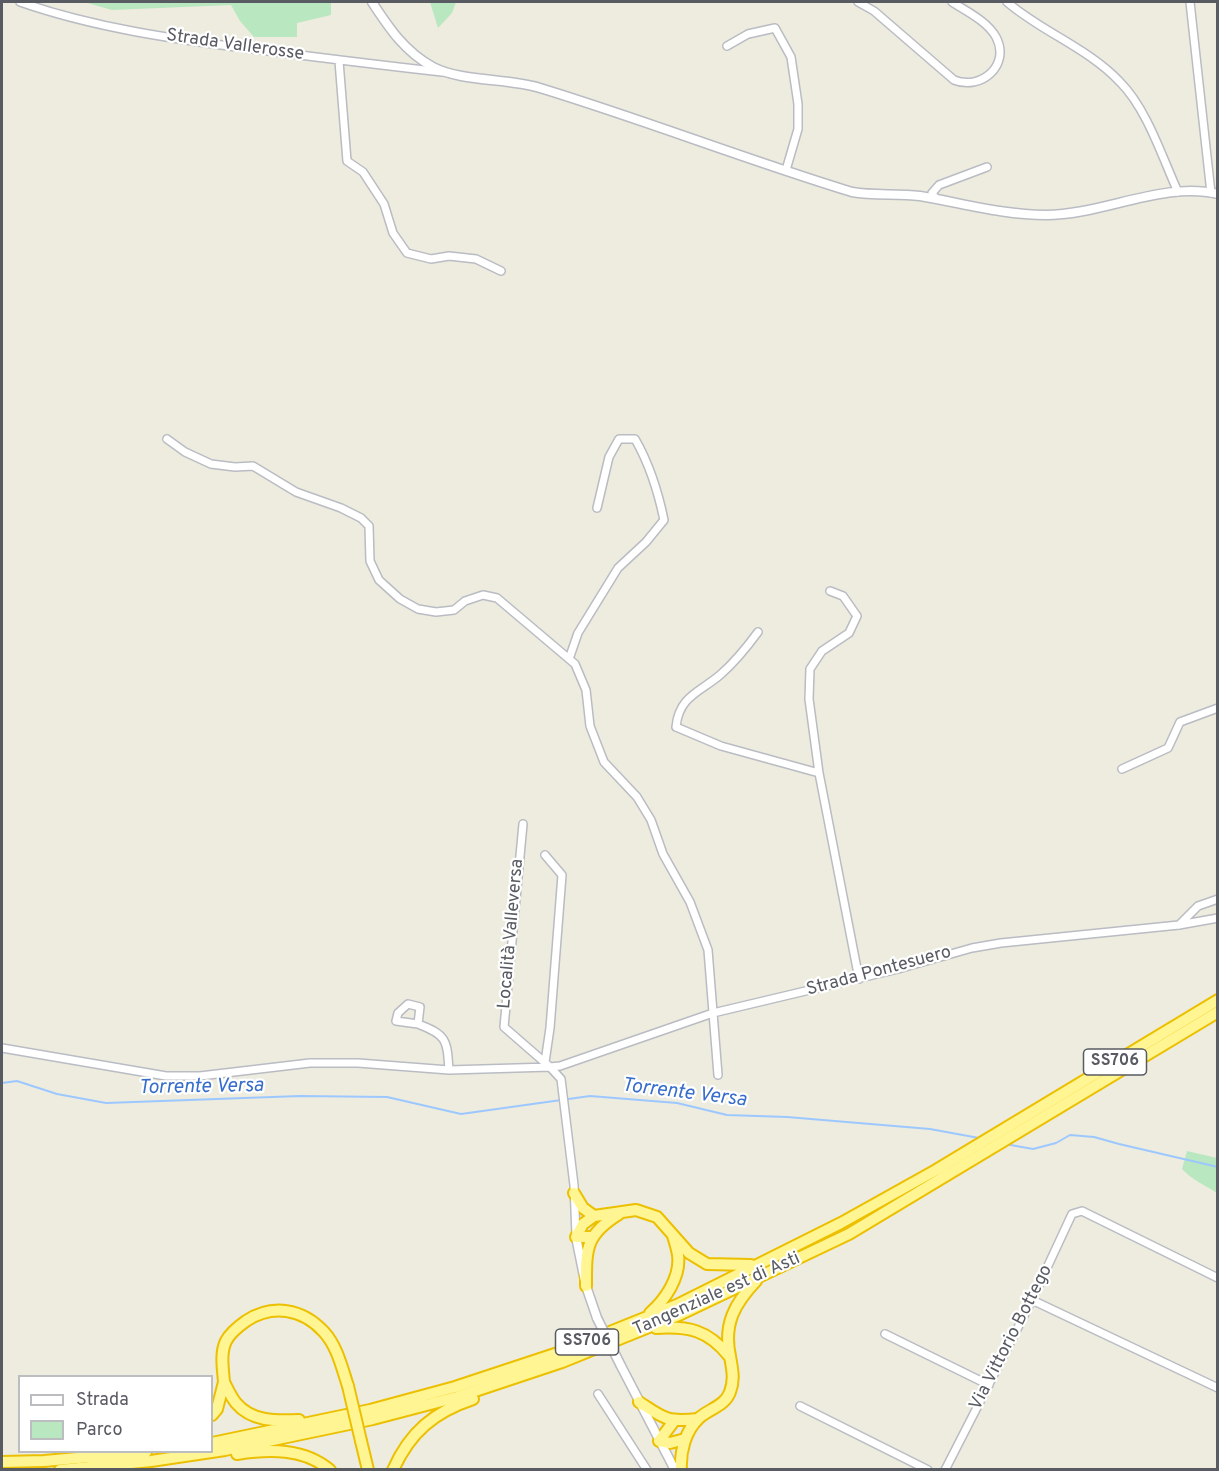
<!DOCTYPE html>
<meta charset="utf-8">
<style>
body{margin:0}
#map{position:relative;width:1219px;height:1471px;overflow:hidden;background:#edecdf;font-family:Overpass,sans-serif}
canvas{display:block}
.frame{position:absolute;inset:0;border:3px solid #585b62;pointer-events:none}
.legend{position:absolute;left:18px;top:1375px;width:195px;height:78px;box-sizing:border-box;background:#fff;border:2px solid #bcbdc0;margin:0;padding:8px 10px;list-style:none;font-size:18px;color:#585b62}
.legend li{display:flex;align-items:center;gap:12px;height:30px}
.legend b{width:30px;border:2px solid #bcbdc0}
</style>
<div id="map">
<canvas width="1219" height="1471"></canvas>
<div class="frame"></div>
<ul class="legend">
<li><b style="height:8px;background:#fff"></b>Strada</li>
<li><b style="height:16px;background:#b9e7bf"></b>Parco</li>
</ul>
</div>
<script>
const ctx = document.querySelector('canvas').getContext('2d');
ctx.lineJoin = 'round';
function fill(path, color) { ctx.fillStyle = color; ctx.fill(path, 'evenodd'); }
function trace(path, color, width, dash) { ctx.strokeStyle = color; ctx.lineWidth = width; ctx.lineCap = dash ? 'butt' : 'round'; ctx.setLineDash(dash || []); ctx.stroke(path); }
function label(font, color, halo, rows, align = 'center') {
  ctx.font = font + ' Overpass,sans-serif'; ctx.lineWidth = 4.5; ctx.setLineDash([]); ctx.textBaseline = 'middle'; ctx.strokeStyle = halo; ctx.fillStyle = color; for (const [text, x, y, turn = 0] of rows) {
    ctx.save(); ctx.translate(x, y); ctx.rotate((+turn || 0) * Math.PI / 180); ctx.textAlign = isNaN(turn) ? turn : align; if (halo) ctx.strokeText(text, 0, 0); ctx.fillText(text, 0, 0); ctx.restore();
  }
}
fill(new Path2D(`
 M 84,2 L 331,2 L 331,15 L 297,23 L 297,37 L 254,37 L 240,21 L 231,5 L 112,10 Z
 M 430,2 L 456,2 L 452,13 L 438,28 Z
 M 1187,1151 L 1217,1158 L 1217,1193 C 1205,1185 1192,1180 1182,1169 Z`), '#b9e7bf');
trace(new Path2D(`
 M 2,1083 L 17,1081 L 57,1094 L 106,1103 L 300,1096 L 387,1097 L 461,1114 L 590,1096 L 677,1103 L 727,1115 L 787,1117 L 930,1129 L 979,1138
 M 1005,1144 L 1033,1149 L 1056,1143 L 1070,1135 L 1094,1137 L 1119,1144 L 1218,1167`), '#9dc8ff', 2);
const minor = new Path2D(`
 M 20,2 C 95,28 173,39 252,49 C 315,57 379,65 442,72
 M 858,2 L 874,11 L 954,80 C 981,91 1011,65 996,37 C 987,21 966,11 952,2
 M 1007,2 C 1042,32 1088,48 1120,82 C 1147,109 1162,157 1178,192
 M 1190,2 L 1211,193
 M 727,46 L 748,34 L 775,28 L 791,57 L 798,104 L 798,129 L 786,170
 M 339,61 L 347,161 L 363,172 L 384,204 L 393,233 L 407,253 L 431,259 L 449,256 L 476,259 L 501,271
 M 936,199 L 932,193 L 939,185 L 987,167
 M 167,439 L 185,452 L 211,464 L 235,467 L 253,466 L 296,492 L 341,508 L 361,518 L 369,526 L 370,561 L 379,580 L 400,599 L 418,609 L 436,612 L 454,610 L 465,601 L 483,595 L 497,598 L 575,664 L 586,690 L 590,726 L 604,762 L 637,797 L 651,820 L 663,854 L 690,902 L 708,950 L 718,1075
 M 830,591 L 843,596 L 857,616 L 849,633 L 822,651 L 810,669 L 809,699 L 819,773 L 859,979
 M 758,632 C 747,647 735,662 720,675 C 700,692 679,696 676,727 L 721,746 L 819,773
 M 569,659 L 578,633 L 618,568 L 646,542 L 664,520 C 658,491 650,465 635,439 L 619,439 L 609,457 L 597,508
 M 1122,769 L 1168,748 L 1180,722 L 1218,708
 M 523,824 L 504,1027 L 550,1067 L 561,1079 L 574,1185 L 576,1235
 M 1179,925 L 1198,906 L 1218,899
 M 418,1024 L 396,1021 L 398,1013 L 408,1004 L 420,1007 L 418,1024 C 447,1035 447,1040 449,1070
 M 2,1048 L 166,1076 L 200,1076 L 310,1063 L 358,1063 L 449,1070 L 550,1067 L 560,1066 L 713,1013 L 898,969 L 972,948 L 1001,943 L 1179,925 L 1218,918
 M 545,1062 L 550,1028 L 562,875 L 545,855
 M 1032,1300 L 1218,1388
 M 885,1334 L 989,1385
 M 598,1394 L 647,1470
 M 800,1406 L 928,1470
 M 945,1470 L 1032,1300 L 1072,1214 L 1082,1211 L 1218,1278`);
const tertiary = new Path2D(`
 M 372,2 C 389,28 405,52 433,67 C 462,82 508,78 540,88 C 645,120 747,160 852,192 C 874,196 897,193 920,196 C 962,203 1003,215 1046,215 C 1102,215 1163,181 1218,194
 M 576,1237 L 586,1286 L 597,1318
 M 621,1366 L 675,1470`);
const trunk = new Path2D(`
 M 574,1193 L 583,1208 L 594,1216 L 636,1210 L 657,1217 L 689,1253 L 707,1264 L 751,1265
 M 591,1237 L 576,1237 L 583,1224 L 594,1216
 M 586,1286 C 586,1249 585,1235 619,1214
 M 650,1313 C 665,1300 681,1277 678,1255 C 677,1249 675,1242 673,1236
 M 656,1328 C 689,1326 708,1330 729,1356
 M 224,1382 C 223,1369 220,1353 226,1341 C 230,1333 239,1326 246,1321 C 272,1304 302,1308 324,1332 C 337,1346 342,1368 348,1386
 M 639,1402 C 665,1419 666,1422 698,1419
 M 212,1415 L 217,1409 L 224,1382 C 227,1388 231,1397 236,1403 C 252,1422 276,1421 299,1420
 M 674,1421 L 659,1441 L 670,1443 L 685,1439
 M 361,1441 L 368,1470
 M 212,1443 L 370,1410 L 455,1387 L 558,1353 L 677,1305 L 841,1223 L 936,1170 L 1218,1000
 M 237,1454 C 269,1449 304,1448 330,1470
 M 2,1462 L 44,1461 L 146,1452
 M 60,1470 L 151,1461 L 225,1450 L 373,1419 L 457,1397 L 562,1362 L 681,1314 L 849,1234 L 1218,1012
 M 393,1470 C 410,1432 434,1412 473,1399
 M 681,1470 C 680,1452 685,1431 699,1418 C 709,1409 725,1406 730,1392 C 735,1379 732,1369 730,1356 C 723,1324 735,1303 756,1281`);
trace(minor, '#babcc3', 10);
trace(tertiary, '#babcc3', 11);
trace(trunk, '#ecc000', 14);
trace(minor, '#fff', 7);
trace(tertiary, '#fff', 8);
trace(trunk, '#fff693', 10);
const tertiaryBridge = new Path2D(`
 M 597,1318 L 621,1366`);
const trunkBridge = new Path2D(`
 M 348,1386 L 361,1441`);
trace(tertiaryBridge, '#babcc3', 11, []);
trace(trunkBridge, '#ecc000', 14, []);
trace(tertiaryBridge, '#fff', 8);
trace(trunkBridge, '#fff693', 10);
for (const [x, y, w] of [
 [1115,1062,63],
 [587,1342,63]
]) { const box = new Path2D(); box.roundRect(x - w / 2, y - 13, w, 26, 4.5); ctx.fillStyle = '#fff'; ctx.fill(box); trace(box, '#585b62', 1.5); }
label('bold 16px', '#585b62', null, [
 ["SS706",1115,1062],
 ["SS706",587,1342]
]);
label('18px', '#585b62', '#fff', [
 ["Strada Vallerosse",235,46,8],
 ["Località Valleversa",512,934,-85],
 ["Strada Pontesuero",879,972,-15],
 ["Tangenziale est di Asti",717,1295,-24],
 ["Via Vittorio Bottego",1012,1338,-63]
]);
label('italic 20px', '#376dcb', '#fff', [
 ["Torrente Versa",201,1088,-1],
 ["Torrente Versa",684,1094,7]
]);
</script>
